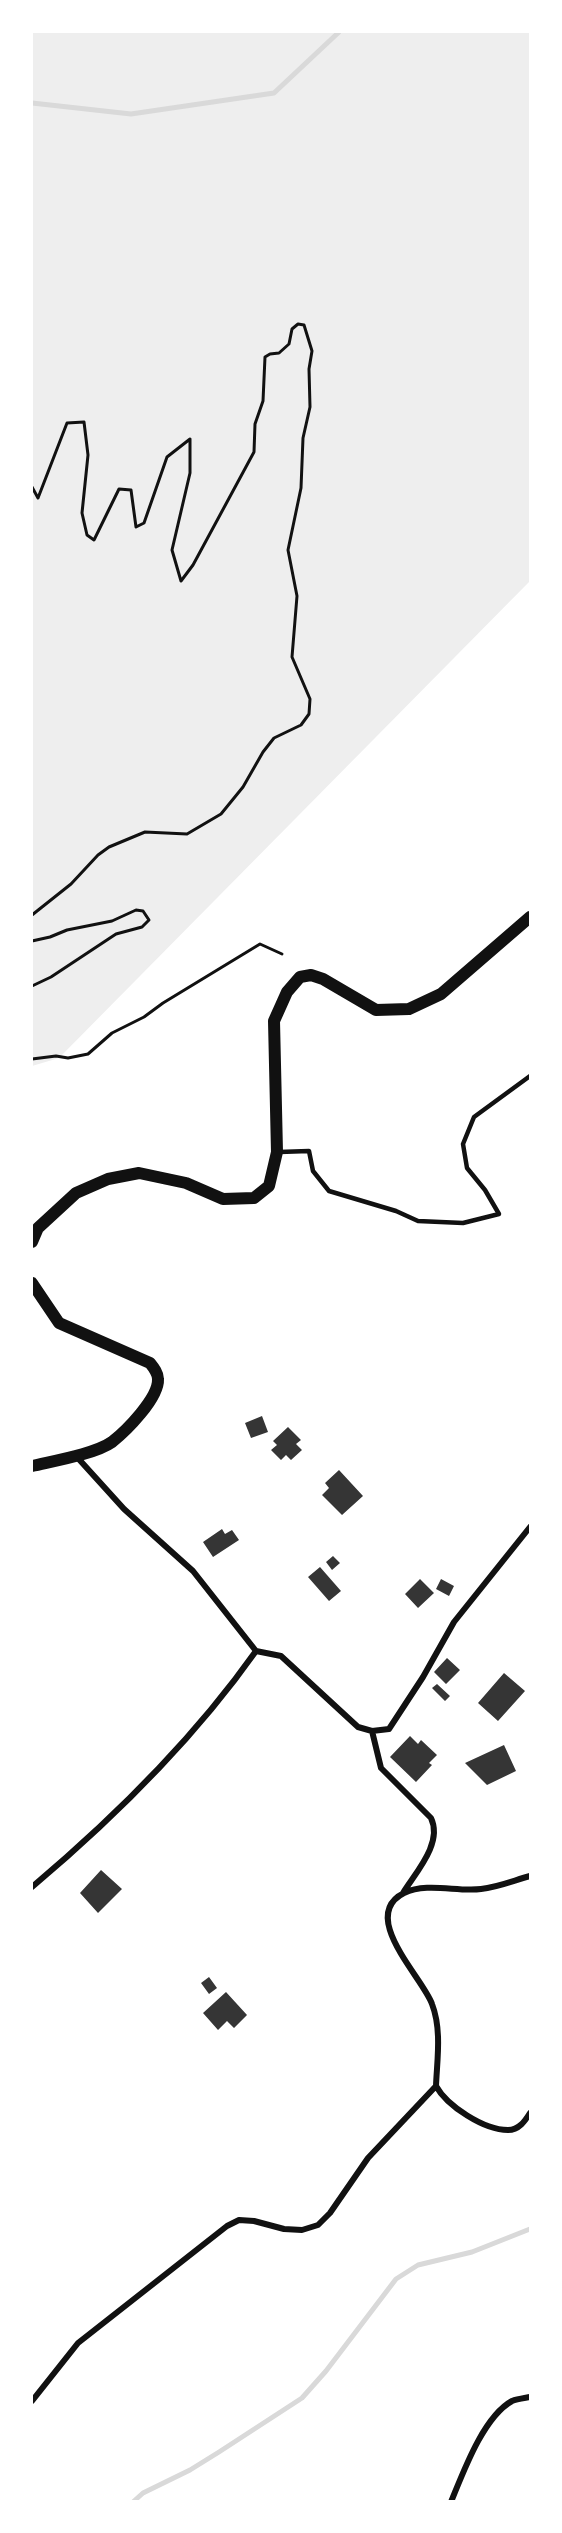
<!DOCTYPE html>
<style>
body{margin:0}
#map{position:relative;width:562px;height:2533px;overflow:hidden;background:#fff;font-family:"Asap Condensed",sans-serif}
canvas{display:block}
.frame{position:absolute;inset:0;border:33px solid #fff;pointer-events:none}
</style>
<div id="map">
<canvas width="562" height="2533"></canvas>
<div class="frame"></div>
</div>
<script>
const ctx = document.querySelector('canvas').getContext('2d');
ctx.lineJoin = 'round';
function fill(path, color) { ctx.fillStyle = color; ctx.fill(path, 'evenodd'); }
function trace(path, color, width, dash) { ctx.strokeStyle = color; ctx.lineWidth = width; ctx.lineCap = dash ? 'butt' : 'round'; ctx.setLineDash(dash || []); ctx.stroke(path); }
fill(new Path2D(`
 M 32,32 L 530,32 L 530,581 L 59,1058 L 32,1066 Z`), '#eee');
trace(new Path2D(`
 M 32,103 L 131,114 L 274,93 L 339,32
 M 133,2502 L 143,2493 L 190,2470 L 219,2452 L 302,2398 L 326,2371 L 396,2279 L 418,2265 L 472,2252 L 530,2229`), '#d9d9d9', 5);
fill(new Path2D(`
 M 262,1416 L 268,1432 L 251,1438 L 245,1423 Z
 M 288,1427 L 301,1440 L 296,1444 L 302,1450 L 291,1460 L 286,1455 L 281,1460 L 271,1450 L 277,1445 L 273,1441 Z
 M 339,1470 L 363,1496 L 342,1515 L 322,1495 L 329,1488 L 325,1483 Z
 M 222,1529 L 225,1534 L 232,1530 L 239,1540 L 213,1557 L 203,1542 Z
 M 333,1556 L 340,1563 L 332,1570 L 326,1562 Z
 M 320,1567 L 341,1591 L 329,1601 L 308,1577 Z
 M 420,1579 L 434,1593 L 418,1608 L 405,1594 Z
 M 441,1579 L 454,1586 L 449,1596 L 436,1589 Z
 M 447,1658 L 460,1670 L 446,1684 L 434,1672 Z
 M 504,1673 L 525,1691 L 498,1721 L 478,1703 Z
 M 437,1684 L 450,1696 L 445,1701 L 432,1688 Z
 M 410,1736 L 418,1744 L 421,1740 L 437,1755 L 429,1763 L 432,1765 L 416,1782 L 390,1757 Z
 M 504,1745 L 516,1771 L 487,1785 L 465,1763 Z
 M 101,1870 L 122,1889 L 98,1913 L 80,1893 Z
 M 209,1977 L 217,1988 L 209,1994 L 201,1983 Z
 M 226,1992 L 247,2015 L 234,2028 L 227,2021 L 218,2030 L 203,2013 Z`), '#353535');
trace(new Path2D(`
 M 32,487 L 38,498 L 67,423 L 84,422 L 88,455 L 82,513 L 87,535 L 94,540 L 119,489 L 131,490 L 136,527 L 144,523 L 167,457 L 190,439 L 190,473 L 172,550 L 181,581 L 193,565 L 254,452 L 255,424 L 263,401 L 265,357 L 270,354 L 279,353 L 289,344 L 292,329 L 298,324 L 304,325 L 312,351 L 309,369 L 310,407 L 303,438 L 301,488 L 288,550 L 297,596 L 292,657 L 310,699 L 309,714 L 301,725 L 274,738 L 263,752 L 243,787 L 221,814 L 187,834 L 145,832 L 109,847 L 98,855 L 71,884 L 32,915
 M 32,941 L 50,937 L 67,930 L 112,921 L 136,910 L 143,911 L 149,920 L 142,927 L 116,934 L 51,977 L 32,986
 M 32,1059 L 56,1056 L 68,1058 L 88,1054 L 112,1033 L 144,1017 L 163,1003 L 260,944 L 282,954`), '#111', 3);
trace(new Path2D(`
 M 279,1152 L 309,1151 L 313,1171 L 329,1191 L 396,1211 L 418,1221 L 463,1223 L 499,1214 L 485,1190 L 467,1168 L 463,1144 L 474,1117 L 530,1076`), '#111', 4.5);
trace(new Path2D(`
 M 76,1456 L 124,1509 L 193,1571 L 256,1651 L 281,1656 L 358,1727 L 372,1731 L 389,1729 L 423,1677 L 454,1622 L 530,1527
 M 372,1731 L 381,1768 L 431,1818 C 443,1843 416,1872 403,1893
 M 32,1887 C 115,1817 193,1740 256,1651
 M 436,2086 C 447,2106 484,2130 508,2130 C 519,2130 525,2121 530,2113
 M 32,2401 L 78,2343 L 227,2226 L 239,2220 L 254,2221 L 284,2229 L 302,2230 L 318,2225 L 330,2213 L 368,2158 L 436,2086 C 437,2060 442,2030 432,2004 C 423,1978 358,1916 404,1893 C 427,1882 457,1892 481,1889 C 498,1887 515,1880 530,1876
 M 451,2502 C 463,2473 483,2417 512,2401 C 517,2399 525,2398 530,2397`), '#111', 6);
trace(new Path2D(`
 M 32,1242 L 38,1228 L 76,1193 L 108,1179 L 139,1173 L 186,1183 L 223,1199 L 254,1198 L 269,1186 L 277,1152 L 274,1021 L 287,992 L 300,977 L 311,975 L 323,979 L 376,1010 L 409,1009 L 441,994 L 530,917
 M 32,1283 L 59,1323 L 150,1363 C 154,1368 158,1373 158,1379 C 159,1398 126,1431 112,1442 C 95,1454 53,1461 32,1466`), '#111', 12);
</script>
